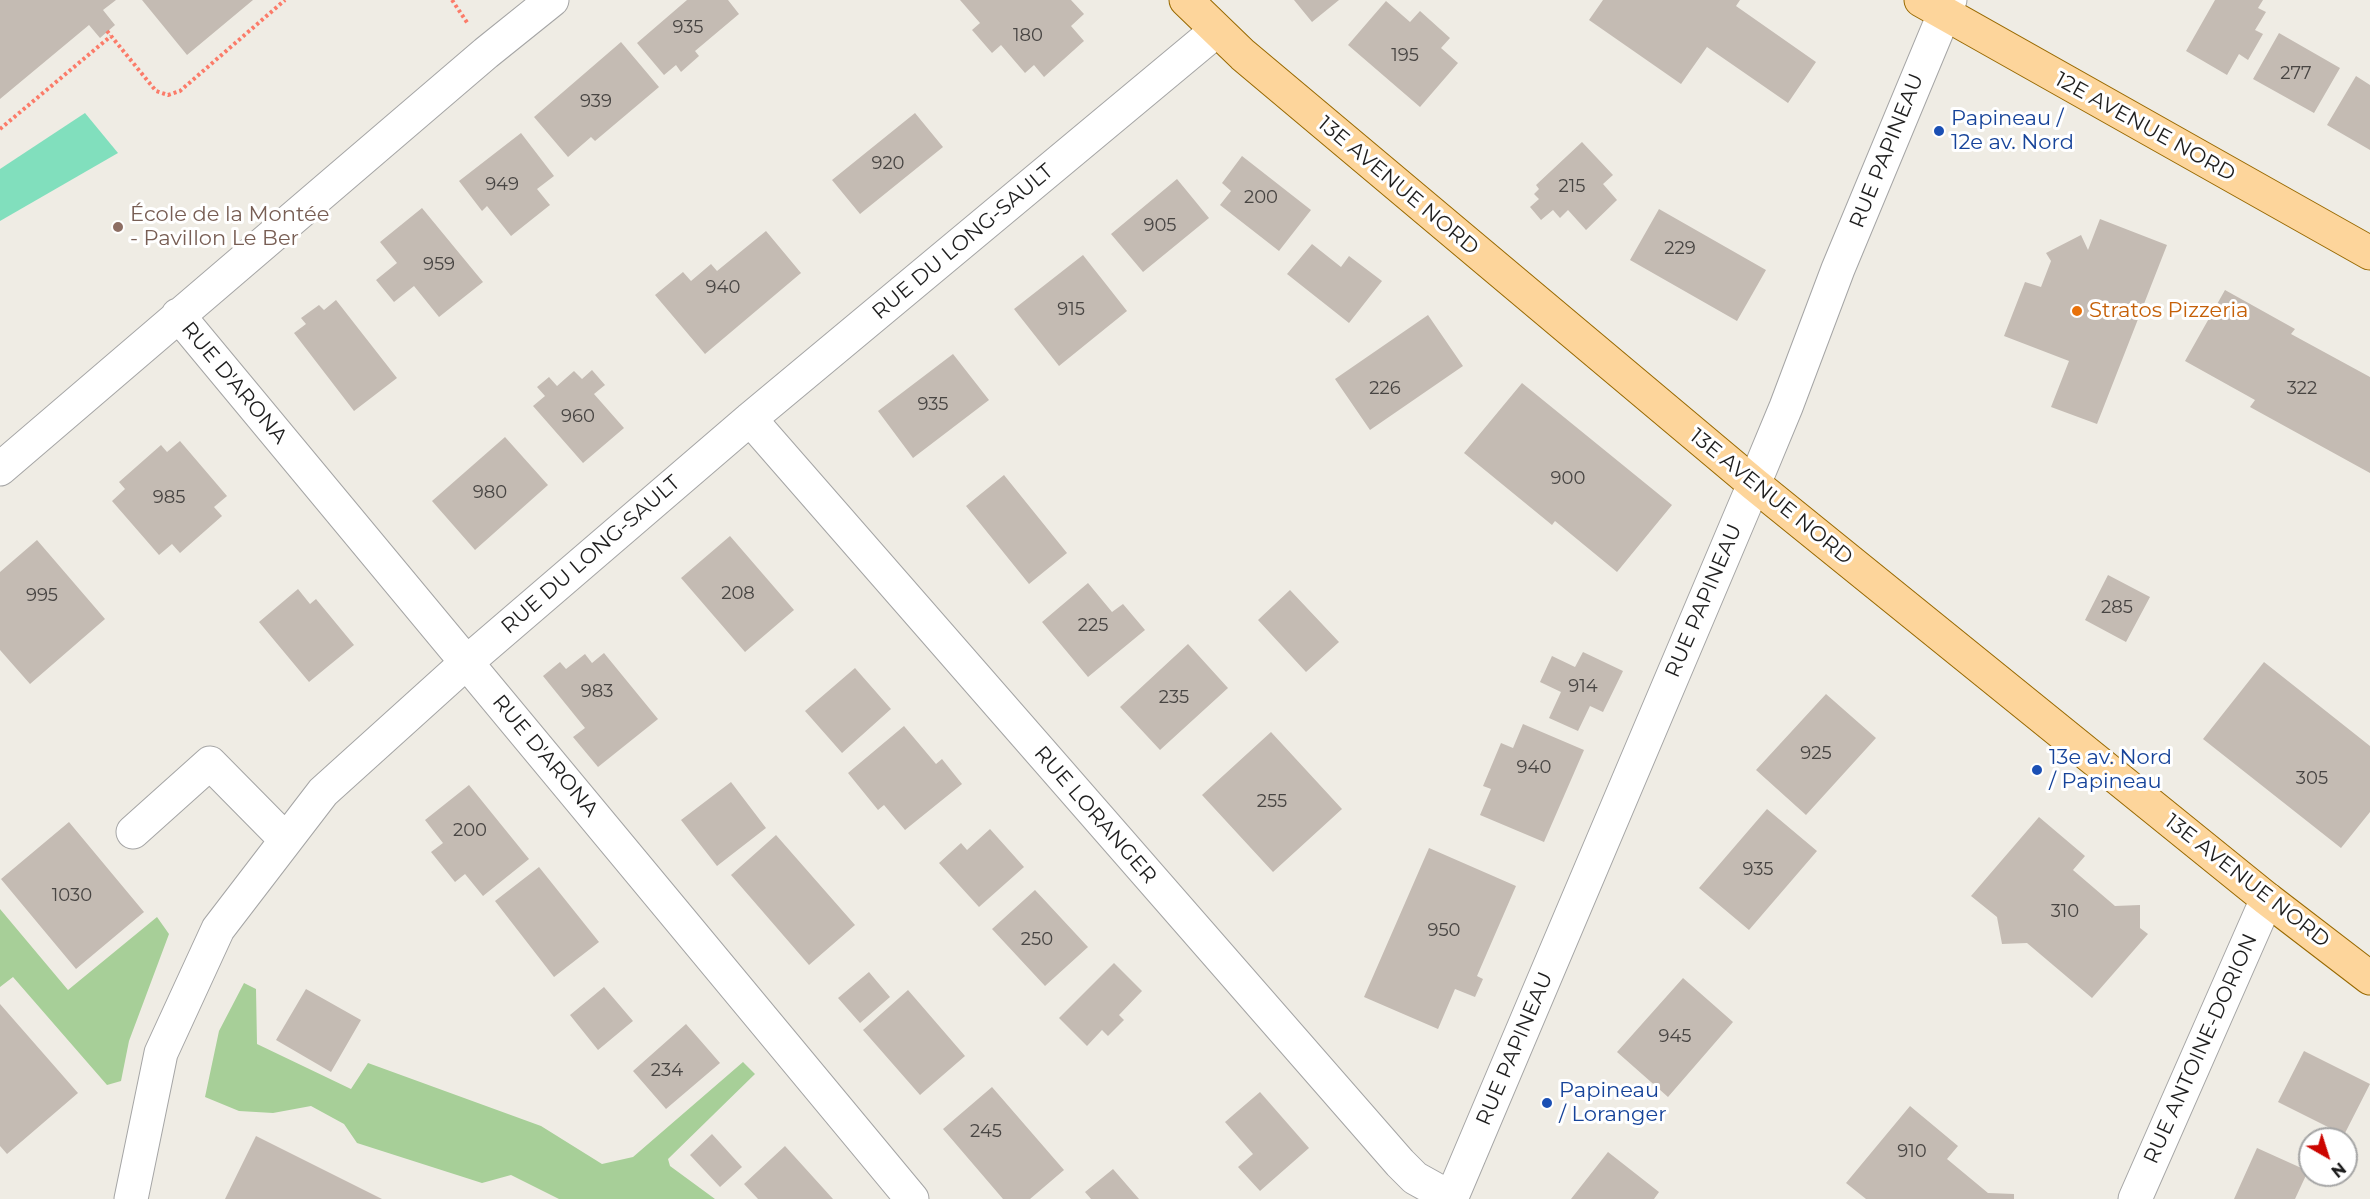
<!DOCTYPE html>
<meta charset="utf-8">
<style>
body{margin:0}
#map{position:relative;width:2370px;height:1199px;overflow:hidden;background:#efece4;font-family:Montserrat,sans-serif}
canvas{display:block}
.north{position:absolute;left:2298px;top:1127px;width:60px;height:60px;box-sizing:border-box;background:#fff;border:2px solid #a5a5a5;border-radius:50%;rotate:141deg;font-size:16px;font-weight:700;line-height:24px;text-align:center;color:#1e1e1e}
.north::after{content:'';display:block;margin:auto;width:21px;height:27px;background:#cc0500;clip-path:polygon(50% 0,100% 100%,50% 72%,0 100%)}
</style>
<div id="map">
<canvas width="2370" height="1199"></canvas>
<div class="north">N</div>
</div>
<script>
const ctx = document.querySelector('canvas').getContext('2d');
ctx.lineJoin = 'round';
function fill(path, color) { ctx.fillStyle = color; ctx.fill(path, 'evenodd'); }
function trace(path, color, width, dash) { ctx.strokeStyle = color; ctx.lineWidth = width; ctx.lineCap = dash ? 'butt' : 'round'; ctx.setLineDash(dash || []); ctx.stroke(path); }
function label(font, color, halo, rows, align = 'center') {
  ctx.font = font + ' Montserrat,sans-serif'; ctx.lineWidth = 6; ctx.setLineDash([]); ctx.textBaseline = 'middle'; ctx.strokeStyle = halo; ctx.fillStyle = color; for (const [text, x, y, turn = 0] of rows) {
    ctx.save(); ctx.translate(x, y); ctx.rotate((+turn || 0) * Math.PI / 180); ctx.textAlign = isNaN(turn) ? turn : align; if (halo) ctx.strokeText(text, 0, 0); ctx.fillText(text, 0, 0); ctx.restore();
  }
}
fill(new Path2D(`
 M 0,909 L 68,990 L 157,917 L 169,934 L 129,1041 L 121,1081 L 107,1085 L 13,977 L 0,987 Z
 M 244,983 L 256,989 L 257,1044 L 351,1089 L 368,1063 L 541,1126 L 602,1164 L 633,1157 L 743,1062 L 755,1074 L 668,1159 L 670,1166 L 715,1199 L 559,1199 L 511,1175 L 482,1183 L 357,1143 L 344,1124 L 311,1106 L 273,1113 L 239,1111 L 205,1097 L 219,1031 Z`), '#a7cf98');
fill(new Path2D(`
 M 85,113 L 118,153 L 0,221 L 0,169 Z`), '#81dfbd');
fill(new Path2D(`
 M 0,0 L 116,0 L 103,10 L 115,25 L 100,38 L 89,25 L 0,99 Z
 M 142,0 L 253,0 L 187,55 Z
 M 687,0 L 728,0 L 739,14 L 695,51 L 699,56 L 681,72 L 676,65 L 664,75 L 637,43 Z
 M 960,0 L 1071,0 L 1084,14 L 1071,26 L 1084,41 L 1044,77 L 1034,65 L 1025,73 L 1001,45 L 992,53 L 972,30 L 980,23 Z
 M 1294,0 L 1339,0 L 1312,22 Z
 M 1603,0 L 1740,0 L 1736,6 L 1816,62 L 1788,103 L 1707,47 L 1681,84 L 1589,20 Z
 M 2215,0 L 2263,0 L 2258,8 L 2266,12 L 2255,30 L 2263,34 L 2248,60 L 2239,54 L 2227,75 L 2186,51 Z
 M 1386,1 L 1410,22 L 1420,11 L 1450,38 L 1441,48 L 1458,63 L 1420,107 L 1348,45 Z
 M 2279,33 L 2340,68 L 2314,113 L 2253,79 Z
 M 621,42 L 659,87 L 595,141 L 591,137 L 568,157 L 534,117 Z
 M 2356,76 L 2370,85 L 2370,150 L 2327,125 Z
 M 915,113 L 943,147 L 860,214 L 832,180 Z
 M 521,133 L 554,176 L 537,189 L 550,205 L 511,236 L 487,206 L 482,211 L 459,181 Z
 M 1582,142 L 1613,175 L 1603,184 L 1617,200 L 1586,230 L 1568,210 L 1560,218 L 1553,210 L 1541,220 L 1530,207 L 1539,199 L 1534,194 L 1539,189 L 1536,185 Z
 M 1242,156 L 1311,210 L 1279,251 L 1220,205 L 1231,191 L 1222,183 Z
 M 1177,179 L 1209,218 L 1143,272 L 1111,234 Z
 M 422,208 L 483,282 L 439,317 L 414,286 L 394,302 L 376,280 L 397,263 L 380,242 Z
 M 1659,209 L 1766,270 L 1737,321 L 1630,260 Z
 M 2100,219 L 2167,245 L 2097,424 L 2051,407 L 2069,361 L 2004,336 L 2025,282 L 2041,287 L 2051,261 L 2046,253 L 2081,235 L 2088,250 Z
 M 766,231 L 801,273 L 705,354 L 655,295 L 683,272 L 691,281 L 711,264 L 717,271 Z
 M 1312,244 L 1341,267 L 1349,256 L 1382,281 L 1349,323 L 1287,274 Z
 M 1083,255 L 1127,311 L 1059,366 L 1014,309 Z
 M 2225,290 L 2295,329 L 2291,334 L 2370,377 L 2370,473 L 2250,407 L 2255,400 L 2185,361 Z
 M 336,300 L 397,378 L 354,411 L 294,333 L 306,324 L 301,318 L 319,305 L 324,310 Z
 M 1428,315 L 1463,366 L 1370,430 L 1335,379 Z
 M 953,354 L 989,400 L 913,458 L 878,411 Z
 M 592,370 L 605,385 L 594,394 L 624,428 L 583,463 L 533,406 L 545,396 L 537,387 L 549,377 L 557,386 L 574,371 L 582,379 Z
 M 1522,383 L 1672,505 L 1617,572 L 1555,521 L 1552,525 L 1464,453 Z
 M 505,437 L 548,485 L 475,550 L 432,501 Z
 M 180,441 L 227,496 L 214,507 L 222,516 L 180,553 L 172,544 L 159,555 L 112,501 L 125,489 L 119,482 L 161,445 L 167,452 Z
 M 1004,475 L 1067,553 L 1029,584 L 966,506 Z
 M 730,536 L 794,610 L 745,652 L 681,578 Z
 M 37,540 L 105,619 L 30,684 L 0,650 L 0,572 Z
 M 2108,575 L 2150,597 L 2126,642 L 2085,620 Z
 M 1088,583 L 1112,612 L 1123,604 L 1145,630 L 1088,677 L 1042,622 Z
 M 298,589 L 310,604 L 316,599 L 354,645 L 309,682 L 259,622 Z
 M 1290,590 L 1339,642 L 1306,672 L 1258,620 Z
 M 1188,644 L 1228,688 L 1160,750 L 1120,707 Z
 M 1583,652 L 1623,671 L 1603,712 L 1590,706 L 1578,731 L 1549,718 L 1561,692 L 1540,682 L 1552,656 L 1575,667 Z
 M 604,653 L 658,719 L 598,767 L 573,737 L 585,728 L 543,676 L 560,662 L 566,669 L 585,654 L 592,663 Z
 M 2264,662 L 2370,746 L 2370,812 L 2341,848 L 2203,739 Z
 M 855,668 L 891,709 L 842,753 L 805,711 Z
 M 1826,694 L 1876,738 L 1806,815 L 1756,770 Z
 M 1523,724 L 1584,750 L 1544,842 L 1480,815 L 1491,789 L 1483,786 L 1501,743 L 1513,748 Z
 M 904,726 L 936,764 L 942,759 L 962,784 L 905,830 L 884,805 L 878,810 L 848,773 Z
 M 1271,732 L 1342,809 L 1273,872 L 1202,795 Z
 M 731,782 L 766,828 L 717,866 L 681,820 Z
 M 469,785 L 529,859 L 483,896 L 465,874 L 455,882 L 431,852 L 443,843 L 425,820 Z
 M 1767,809 L 1817,851 L 1749,930 L 1699,888 Z
 M 2039,817 L 2085,856 L 2073,870 L 2115,906 L 2140,905 L 2140,928 L 2148,934 L 2092,998 L 2027,943 L 2002,944 L 1997,917 L 1971,896 Z
 M 69,822 L 144,912 L 76,969 L 1,879 Z
 M 990,829 L 1024,867 L 979,907 L 939,863 L 961,843 L 967,850 Z
 M 776,835 L 855,925 L 809,965 L 731,875 Z
 M 1429,848 L 1516,886 L 1477,976 L 1483,979 L 1475,997 L 1455,989 L 1438,1029 L 1364,997 Z
 M 539,867 L 599,942 L 554,977 L 495,901 Z
 M 1035,890 L 1088,947 L 1045,986 L 992,929 Z
 M 1114,963 L 1142,991 L 1119,1015 L 1124,1020 L 1108,1036 L 1102,1030 L 1087,1046 L 1059,1018 Z
 M 869,972 L 890,997 L 860,1023 L 838,998 Z
 M 1683,978 L 1733,1022 L 1668,1097 L 1617,1052 Z
 M 604,987 L 633,1021 L 598,1050 L 570,1015 Z
 M 306,989 L 361,1020 L 331,1072 L 276,1040 Z
 M 908,990 L 965,1056 L 920,1095 L 863,1030 Z
 M 0,1004 L 78,1093 L 7,1154 L 0,1146 Z
 M 686,1024 L 720,1063 L 666,1109 L 633,1071 Z
 M 2304,1051 L 2370,1084 L 2344,1135 L 2278,1102 Z
 M 992,1087 L 1064,1170 L 1030,1199 L 1003,1199 L 943,1129 Z
 M 1260,1092 L 1309,1148 L 1260,1191 L 1238,1167 L 1253,1154 L 1225,1122 Z
 M 1910,1106 L 1958,1146 L 1947,1159 L 1988,1193 L 2014,1194 L 2014,1199 L 1866,1199 L 1846,1183 Z
 M 712,1134 L 742,1167 L 720,1187 L 690,1155 Z
 M 256,1136 L 382,1199 L 225,1199 Z
 M 785,1146 L 833,1199 L 758,1199 L 744,1184 Z
 M 2257,1148 L 2308,1171 L 2295,1199 L 2234,1199 Z
 M 1608,1152 L 1659,1192 L 1654,1199 L 1571,1199 Z
 M 1113,1169 L 1139,1199 L 1091,1199 L 1085,1192 Z`), '#c4bbb3');
const minor = new Path2D(`
 M 178,315 L 912,1199
 M 750,419 L 1400,1163 L 1415,1178 L 1451,1198
 M 0,469 L 486,53 L 552,0
 M 133,832 L 210,763 L 286,840
 M 131,1199 L 161,1053 L 218,929 L 323,792 L 467,662 L 750,419 L 1216,31
 M 1451,1199 L 1754,484 L 1786,407 L 1838,269 L 1950,0
 M 2135,1199 L 2267,899`);
const major = new Path2D(`
 M 1186,0 L 1243,55 L 1754,484 L 2267,899 L 2370,978
 M 1921,0 L 2370,253`);
trace(minor, '#a5a5a5', 35);
trace(major, '#986900', 35);
trace(new Path2D(`
 M 452,0 L 468,24
 M 107,31 L 156,91 L 168,95 L 180,91 L 285,0
 M 0,129 L 111,36`), '#fb7b69', 4, [3, 3]);
trace(minor, '#fff', 33);
trace(major, '#fdd59b', 33);
for (const [x, y, r, color] of [
 [1939,131,6,"#1a4fb4"],
 [118,227,6,"#8d6e63"],
 [2077,311,6,"#e8710a"],
 [2037,770,6,"#1a4fb4"],
 [1547,1103,6,"#1a4fb4"]
]) { const dot = new Path2D(); dot.arc(x, y, r, 0, 2 * Math.PI); ctx.fillStyle = color; ctx.fill(dot); trace(dot, '#fff', 2); }
label('18px', '#484543', null, [
 ["935",688,28],
 ["180",1028,36],
 ["195",1405,56],
 ["277",2296,74],
 ["939",596,102],
 ["920",888,164],
 ["949",502,185],
 ["215",1572,187],
 ["200",1261,198],
 ["905",1160,226],
 ["229",1680,249],
 ["959",439,265],
 ["940",723,288],
 ["915",1071,310],
 ["226",1385,389],
 ["322",2302,389],
 ["935",933,405],
 ["960",578,417],
 ["900",1568,479],
 ["980",490,493],
 ["985",169,498],
 ["208",738,594],
 ["995",42,596],
 ["285",2117,608],
 ["225",1093,626],
 ["914",1583,687],
 ["983",597,692],
 ["235",1174,698],
 ["925",1816,754],
 ["940",1534,768],
 ["305",2312,779],
 ["255",1272,802],
 ["200",470,831],
 ["935",1758,870],
 ["1030",72,896],
 ["310",2065,912],
 ["950",1444,931],
 ["250",1037,940],
 ["945",1675,1037],
 ["234",667,1071],
 ["245",986,1132],
 ["910",1912,1152]
]);
label('21px', '#164399', '#fff', [
 ["Papineau /",1951,119],
 ["12e av. Nord",1951,143],
 ["13e av. Nord",2049,758],
 ["/ Papineau",2049,782],
 ["Papineau",1559,1091],
 ["/ Loranger",1559,1115]
], 'left');
label('21px', '#1e1e1e', '#fff', [
 ["12E AVENUE NORD",2145,127,29],
 ["RUE PAPINEAU",1887,151,-68],
 ["13E AVENUE NORD",1398,186,40],
 ["RUE DU LONG-SAULT",963,242,-40],
 ["RUE D'ARONA",234,383,50],
 ["13E AVENUE NORD",1771,497,39],
 ["RUE DU LONG-SAULT",591,555,-41],
 ["RUE PAPINEAU",1704,601,-67],
 ["RUE D'ARONA",545,756,50],
 ["RUE LORANGER",1095,815,49],
 ["13E AVENUE NORD",2247,881,38],
 ["RUE PAPINEAU",1515,1049,-67],
 ["RUE ANTOINE-DORION",2201,1049,-66]
]);
label('21px', '#785e54', '#fff', [
 ["École de la Montée",130,215],
 ["- Pavillon Le Ber",130,239]
], 'left');
label('21px', '#c56008', '#fff', [
 ["Stratos Pizzeria",2089,311]
], 'left');
</script>
